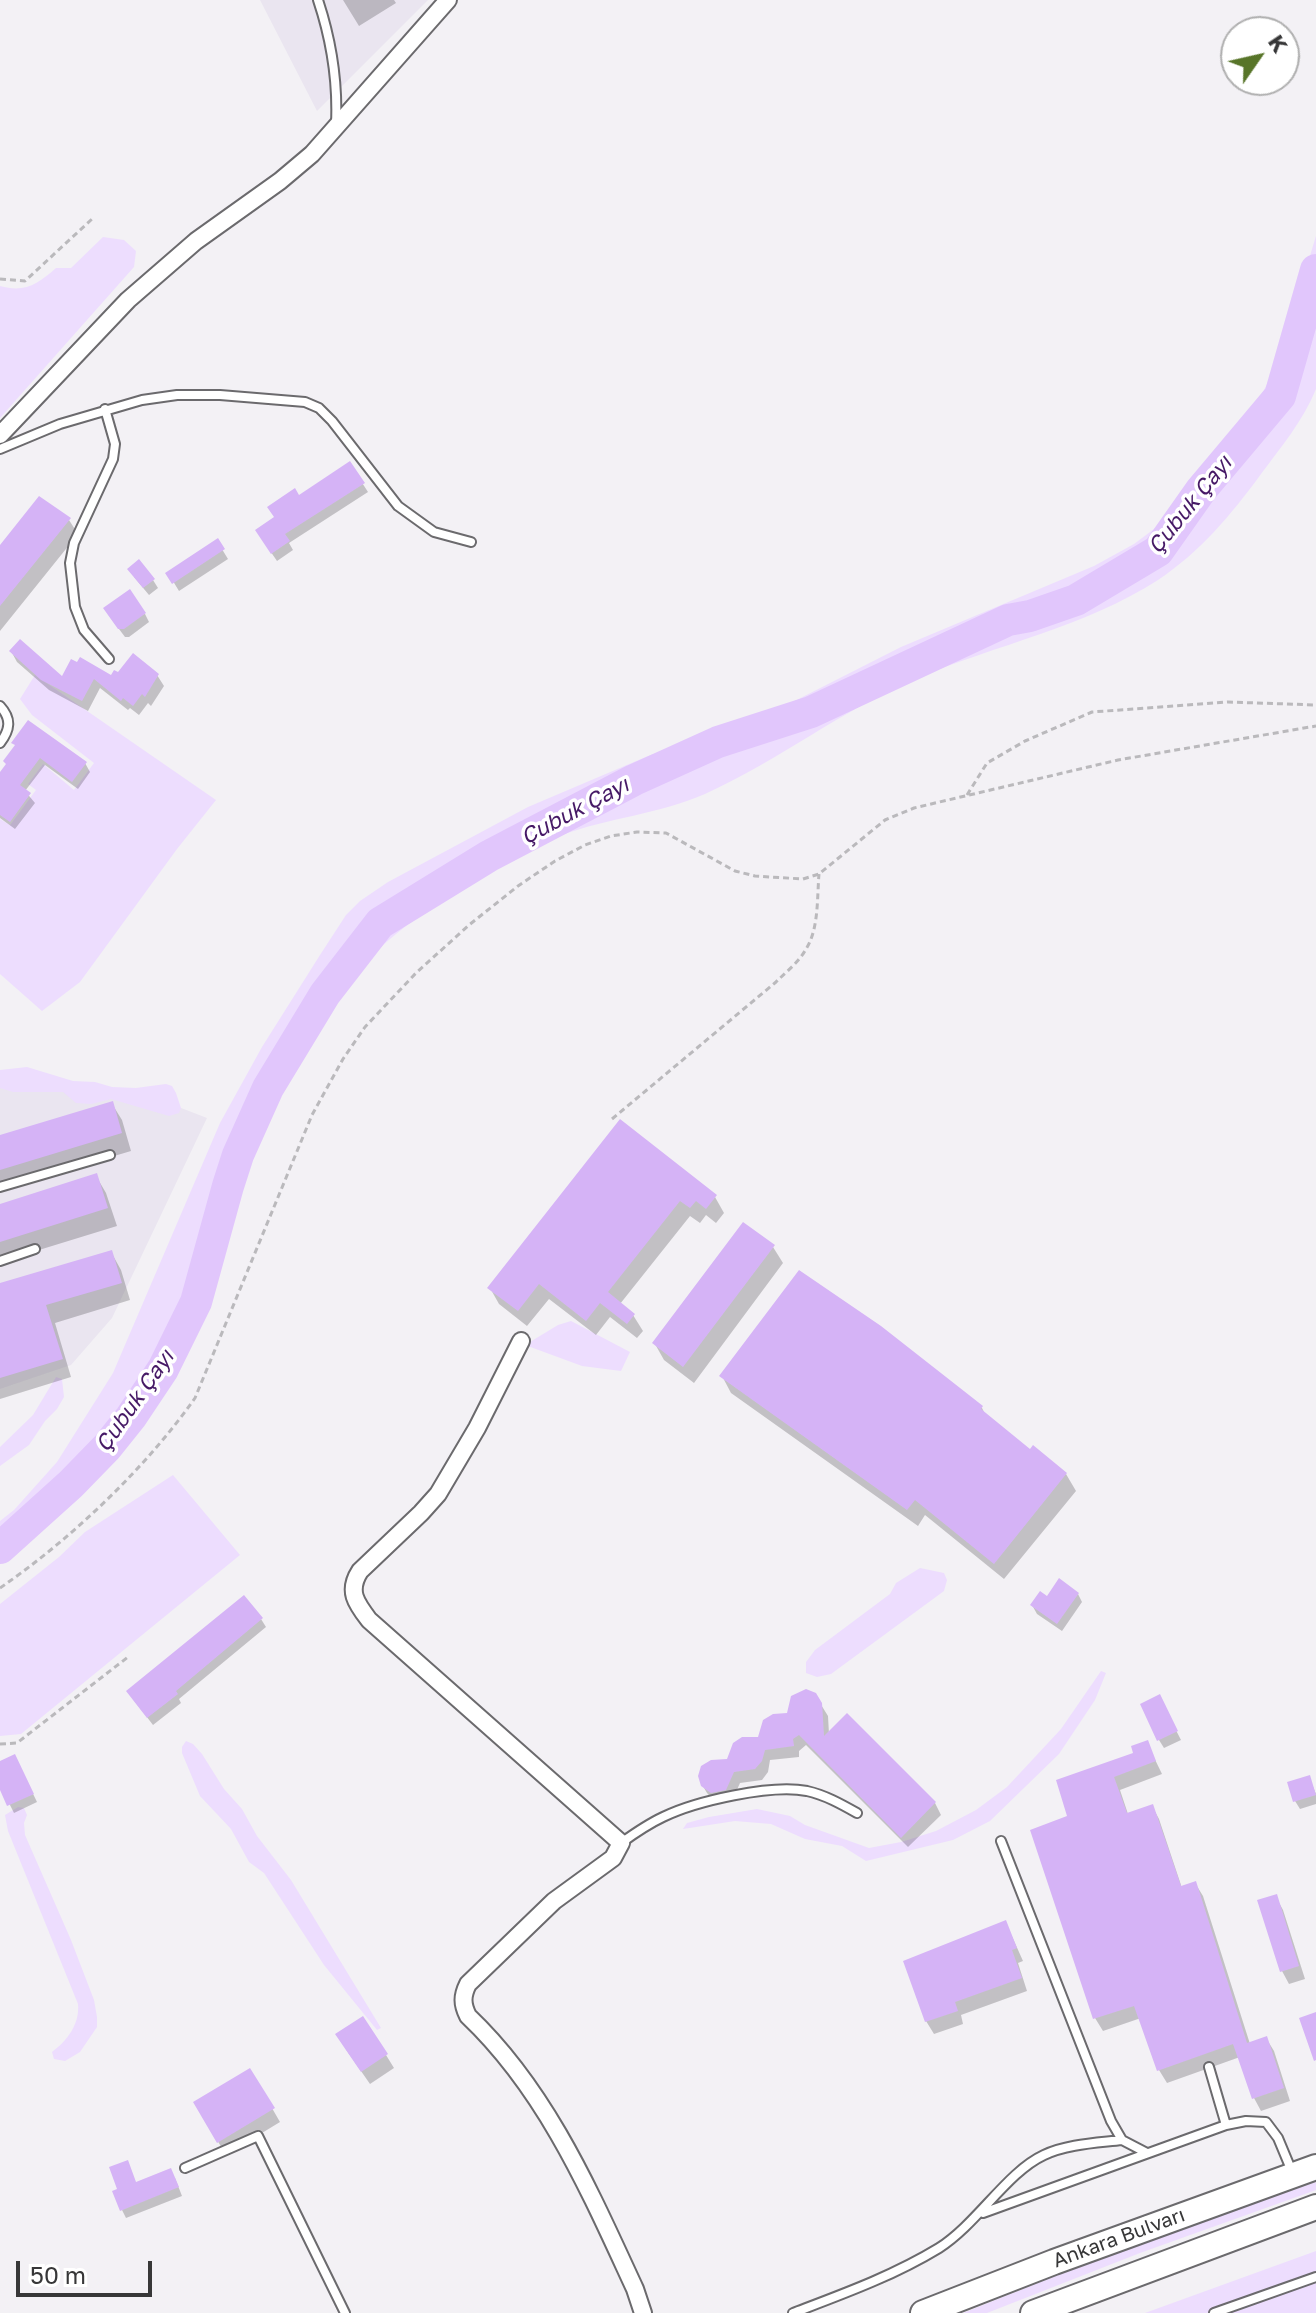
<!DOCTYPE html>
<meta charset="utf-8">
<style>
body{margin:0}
#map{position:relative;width:1316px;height:2313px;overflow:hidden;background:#f3f1f5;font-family:"Golos Text",sans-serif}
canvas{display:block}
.north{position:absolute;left:1220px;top:16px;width:80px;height:80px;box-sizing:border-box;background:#fff;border:2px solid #afafaf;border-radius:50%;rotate:56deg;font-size:22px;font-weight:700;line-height:32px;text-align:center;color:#373738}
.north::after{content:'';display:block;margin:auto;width:28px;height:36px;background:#587529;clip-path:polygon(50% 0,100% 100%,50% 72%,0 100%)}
.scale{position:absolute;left:16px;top:2261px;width:136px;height:36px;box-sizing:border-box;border:4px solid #373738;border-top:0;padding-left:10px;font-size:24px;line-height:28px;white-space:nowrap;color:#373738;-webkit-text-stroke:6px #fff;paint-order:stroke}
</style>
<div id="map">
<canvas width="1316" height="2313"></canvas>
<div class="north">K</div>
<div class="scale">50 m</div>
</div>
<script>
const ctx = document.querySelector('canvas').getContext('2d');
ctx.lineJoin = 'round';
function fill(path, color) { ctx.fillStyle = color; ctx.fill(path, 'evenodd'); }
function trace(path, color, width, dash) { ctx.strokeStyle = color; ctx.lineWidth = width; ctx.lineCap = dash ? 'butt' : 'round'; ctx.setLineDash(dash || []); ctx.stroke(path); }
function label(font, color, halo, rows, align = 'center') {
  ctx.font = font + ' "Golos Text",sans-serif'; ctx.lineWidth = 7; ctx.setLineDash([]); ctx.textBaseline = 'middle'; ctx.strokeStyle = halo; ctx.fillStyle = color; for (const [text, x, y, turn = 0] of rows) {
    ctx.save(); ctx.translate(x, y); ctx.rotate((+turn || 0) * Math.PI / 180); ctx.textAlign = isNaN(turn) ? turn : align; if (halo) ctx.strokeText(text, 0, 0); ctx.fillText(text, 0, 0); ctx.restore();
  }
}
fill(new Path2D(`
 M 260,0 L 428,0 L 317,111 Z
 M 0,1074 L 163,1101 L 207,1118 L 112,1318 L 71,1365 L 0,1389 Z`), '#eae5f0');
fill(new Path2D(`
 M 1316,236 L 1316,389 C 1303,421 1281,447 1261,474 C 1231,515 1200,552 1158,580 C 1085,627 996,645 917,678 C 842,710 778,761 705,794 C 659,814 608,818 562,835 C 513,853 459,888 417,918 C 308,994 261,1127 221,1248 C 207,1292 196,1338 173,1379 C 158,1406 135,1428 114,1450 C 78,1489 41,1525 0,1559 L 0,1521 L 14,1510 L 57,1462 L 113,1373 L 220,1123 L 262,1047 L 320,955 L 346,915 L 360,901 L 388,882 L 528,807 L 648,756 L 769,714 L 901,647 L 1094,566 L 1134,544 L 1162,523 L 1188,499 L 1227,448 L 1262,394 L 1277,364 Z
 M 103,237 L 124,240 L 136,251 L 134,267 L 0,418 L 0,286 C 25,293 38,284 56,268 L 71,268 Z
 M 35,675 L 216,800 L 177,849 L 80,982 L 42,1011 L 0,974 L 0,819 L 10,825 L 36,790 L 28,784 L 43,764 L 74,790 L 94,763 L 32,715 L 20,699 Z
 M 27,1067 L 73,1081 L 95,1082 L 112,1087 L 136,1088 L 166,1084 L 172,1086 L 176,1093 L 181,1108 L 179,1113 L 169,1116 L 111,1099 L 91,1104 L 76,1103 L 63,1092 L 13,1092 L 0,1088 L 0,1070 Z
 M 571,1321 L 630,1352 L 621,1371 L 582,1366 L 525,1345 L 558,1325 Z
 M 56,1377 L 62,1379 L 64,1397 L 57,1409 L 45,1421 L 29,1445 L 0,1466 L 0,1447 L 33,1415 Z
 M 173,1475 L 240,1555 L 21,1734 L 0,1736 L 0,1604 L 59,1557 L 85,1532 Z
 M 920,1568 L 944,1573 L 947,1580 L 944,1591 L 831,1674 L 817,1677 L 806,1673 L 806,1662 L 815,1650 L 890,1594 L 896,1583 Z
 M 1101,1671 L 1106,1673 L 1095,1700 L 1059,1754 L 990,1821 L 953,1840 L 866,1861 L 842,1846 L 805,1839 L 771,1824 L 735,1821 L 683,1829 L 687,1823 L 709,1817 L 757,1809 L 790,1816 L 805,1825 L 869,1848 L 901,1842 L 936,1831 L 976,1810 L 1007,1787 L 1061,1729 Z
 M 186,1741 L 193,1744 L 202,1754 L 224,1789 L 242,1809 L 257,1836 L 291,1880 L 381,2028 L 377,2030 L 324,1965 L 264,1873 L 249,1862 L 231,1829 L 200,1796 L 182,1753 L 182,1747 Z
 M 18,1807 L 24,1808 L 27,1815 L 24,1823 L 25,1835 L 71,1940 L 94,2000 L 97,2017 L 97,2027 L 80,2052 L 65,2061 L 54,2059 L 52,2052 C 67,2041 80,2024 78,2004 L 8,1831 L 5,1815 Z
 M 1316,2182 L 1316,2190 L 1140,2253 L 987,2313 L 963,2313 L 1123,2249 Z
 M 1316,2251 L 1316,2313 L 1145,2313 L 1156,2309 Z`), '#edddfe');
fill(new Path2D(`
 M 343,0 L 394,0 L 396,3 L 359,26 Z
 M 350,464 L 368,492 L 289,543 L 293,550 L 277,561 L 262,539 L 276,518 L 299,497 Z
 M 69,520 L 78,534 L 0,631 L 0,548 Z
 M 217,541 L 228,559 L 179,591 L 168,573 Z
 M 134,577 L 153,580 L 158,588 L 149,595 Z
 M 145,614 L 149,622 L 129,637 L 125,637 L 110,617 Z
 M 11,651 L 62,680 L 157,675 L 164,686 L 151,706 L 148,703 L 139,715 L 130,708 L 128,710 L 100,688 L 88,711 L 49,690 L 17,662 Z
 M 36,728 L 85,763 L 90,772 L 78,789 L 45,765 L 25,791 L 35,803 L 15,829 L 0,818 L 0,776 Z
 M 112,1104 L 122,1120 L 131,1151 L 0,1190 L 0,1137 Z
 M 621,1122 L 715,1197 L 724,1213 L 716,1223 L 706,1215 L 700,1223 L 690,1216 L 620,1304 L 633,1315 L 643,1331 L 637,1338 L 610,1317 L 596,1335 L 549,1299 L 527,1326 L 499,1304 L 490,1288 Z
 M 96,1176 L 106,1193 L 117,1226 L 0,1262 L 0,1206 Z
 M 773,1247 L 783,1263 L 694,1383 L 664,1360 L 655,1344 Z
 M 111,1252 L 121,1270 L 130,1300 L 55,1323 L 71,1377 L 0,1399 L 0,1285 Z
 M 722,1376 L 982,1408 L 986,1416 L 1030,1452 L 1066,1474 L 1076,1491 L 1004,1579 L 925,1515 L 918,1526 L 731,1393 Z
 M 1078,1594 L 1082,1602 L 1062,1631 L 1037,1614 L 1032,1605 L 1048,1599 Z
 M 261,1619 L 266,1627 L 179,1699 L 181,1703 L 153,1725 L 133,1699 Z
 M 815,1695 L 828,1716 L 829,1734 L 935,1803 L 941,1815 L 908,1847 L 806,1745 L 799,1751 L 799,1757 L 770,1760 L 768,1772 L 762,1780 L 740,1783 L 732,1801 L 717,1804 L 707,1793 L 700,1781 Z
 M 1163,1705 L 1181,1740 L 1164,1748 L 1159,1740 Z
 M 1147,1743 L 1162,1774 L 1120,1790 L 1128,1814 L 1152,1806 L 1159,1819 L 1182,1888 L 1195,1883 L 1203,1896 L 1250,2044 L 1266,2038 L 1274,2051 L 1290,2101 L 1261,2111 L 1254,2098 L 1240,2057 L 1167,2083 L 1159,2070 L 1141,2018 L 1103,2031 L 1095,2018 L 1070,1818 Z
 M 0,1764 L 19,1765 L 37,1802 L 14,1813 L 0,1785 Z
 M 1309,1777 L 1316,1794 L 1316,1804 L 1300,1809 L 1295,1801 Z
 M 1276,1897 L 1283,1910 L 1305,1979 L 1289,1984 L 1282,1971 Z
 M 1006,1923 L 1023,1961 L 1018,1963 L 1027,1991 L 961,2015 L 963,2024 L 934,2034 L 926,2021 Z
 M 345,2048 L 386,2055 L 394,2068 L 370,2084 Z
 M 250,2070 L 280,2122 L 226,2155 L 195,2103 Z
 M 175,2178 L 182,2196 L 126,2218 L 122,2210 L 136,2184 Z`), '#0003');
trace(new Path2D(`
 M 0,1548 L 71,1484 L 107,1447 L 131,1417 L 163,1369 L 196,1302 L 228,1186 L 238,1155 L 268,1088 L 325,994 L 380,923 L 489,856 L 634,780 L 718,742 L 811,712 L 1008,620 L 1030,616 L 1076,600 L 1158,551 L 1201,490 L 1280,396 L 1316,270`), '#e1c6fc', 32);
fill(new Path2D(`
 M 350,461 L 365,483 L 285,534 L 290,541 L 271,554 L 255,530 L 274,517 L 267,507 L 295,488 L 299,495 Z
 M 39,496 L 71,518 L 0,606 L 0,545 Z
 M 218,538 L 225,549 L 172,584 L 165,573 Z
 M 139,559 L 155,579 L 143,588 L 127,569 Z
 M 130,589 L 146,613 L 124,629 L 118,629 L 103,608 Z
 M 20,639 L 62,676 L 71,659 L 77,662 L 80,657 L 111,675 L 114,670 L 118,672 L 133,653 L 159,674 L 145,697 L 142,694 L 133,706 L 123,698 L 121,701 L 94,679 L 82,701 L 41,680 L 9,651 Z
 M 28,720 L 87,762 L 72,782 L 40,758 L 20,785 L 31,793 L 10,822 L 0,815 L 0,772 L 6,764 L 3,761 L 15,745 L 11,743 Z
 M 113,1101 L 122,1133 L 0,1170 L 0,1135 Z
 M 620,1119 L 717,1195 L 706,1209 L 696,1201 L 690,1208 L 680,1201 L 608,1292 L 635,1314 L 627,1324 L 600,1303 L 586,1321 L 539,1284 L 518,1311 L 487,1288 Z
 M 97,1173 L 108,1208 L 0,1242 L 0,1204 Z
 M 743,1222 L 775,1245 L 683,1367 L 652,1343 Z
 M 112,1250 L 122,1283 L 46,1305 L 63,1359 L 0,1378 L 0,1283 Z
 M 799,1270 L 881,1326 L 983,1406 L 981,1409 L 1030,1449 L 1033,1445 L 1067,1473 L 994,1564 L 915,1500 L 907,1510 L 719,1376 Z
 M 1059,1578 L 1079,1593 L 1057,1624 L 1030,1605 L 1040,1591 L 1047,1596 Z
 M 244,1595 L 263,1618 L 176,1691 L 178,1694 L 147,1718 L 126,1691 Z
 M 806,1689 L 816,1693 L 822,1703 L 824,1736 L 847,1713 L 936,1802 L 901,1838 L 799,1735 L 793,1739 L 794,1746 L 765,1750 L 762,1761 L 755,1769 L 734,1772 L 726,1790 L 711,1793 L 701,1786 L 698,1776 L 701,1766 L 711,1760 L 727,1759 L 733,1743 L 742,1737 L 758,1737 L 763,1720 L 773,1714 L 787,1713 L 791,1696 Z
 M 1160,1694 L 1178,1731 L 1157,1741 L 1140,1704 Z
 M 1148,1740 L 1156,1761 L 1114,1777 L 1127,1813 L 1153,1804 L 1181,1886 L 1196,1881 L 1247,2043 L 1267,2036 L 1284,2088 L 1252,2099 L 1233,2044 L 1157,2071 L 1134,2006 L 1093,2019 L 1030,1830 L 1067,1816 L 1056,1780 L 1133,1753 L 1131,1746 Z
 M 15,1754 L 34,1794 L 7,1806 L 0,1790 L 0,1761 Z
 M 1310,1775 L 1316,1795 L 1293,1802 L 1287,1782 Z
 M 1277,1894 L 1299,1966 L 1280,1972 L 1257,1900 Z
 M 1006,1920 L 1017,1948 L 1012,1950 L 1022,1978 L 955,2002 L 958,2011 L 925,2022 L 903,1961 Z
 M 1316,2012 L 1316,2060 L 1314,2061 L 1299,2018 Z
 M 363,2016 L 388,2054 L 361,2072 L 335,2034 Z
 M 250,2068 L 275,2108 L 217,2143 L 193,2102 Z
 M 128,2160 L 136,2182 L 171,2168 L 179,2187 L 120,2211 L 112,2191 L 117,2189 L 109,2167 Z`), '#d5b3f6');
const service = new Path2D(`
 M 318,0 C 332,42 338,80 336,124
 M 105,409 L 115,444 L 113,459 L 74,543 L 70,563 L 75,607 L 84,630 L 109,659
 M 0,449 L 60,424 L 142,400 L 177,395 L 220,395 L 305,402 L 319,408 L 332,421 L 398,506 L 434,532 L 471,542
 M 0,706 C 12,719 10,730 0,743
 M 0,1187 L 110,1155
 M 0,1261 L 35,1249
 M 1001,1841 L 1111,2121 L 1122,2140 L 1147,2153
 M 621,1843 C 635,1833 648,1824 663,1817 C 696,1801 771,1784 807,1791 C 825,1795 841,1804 857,1813
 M 1209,2067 L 1226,2125 L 1246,2121 L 1266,2122 L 1278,2138 L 1293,2174
 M 185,2168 L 258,2136 L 345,2313
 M 983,2213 L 1226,2125
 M 793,2313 C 843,2294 893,2276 939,2248 C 977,2224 1007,2172 1044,2155 C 1067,2144 1097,2143 1122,2140
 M 1214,2313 L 1316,2277`);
const minor = new Path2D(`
 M 0,435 L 128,300 L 196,241 L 280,181 L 312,154 L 448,0
 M 521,1341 L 477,1428 L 438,1494 L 421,1513 L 360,1571 C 347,1591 356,1603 369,1620 L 621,1843 L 613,1858 L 554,1901 L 468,1984 C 462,1996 462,2004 468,2016 C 547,2091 590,2192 635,2289 L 643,2313`);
const secondary = new Path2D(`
 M 923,2313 L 1054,2262 L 1316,2167
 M 1033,2313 L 1316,2207`);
trace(service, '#6b6a6d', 12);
trace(minor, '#6b6a6d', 20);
trace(secondary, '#6b6a6d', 28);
trace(new Path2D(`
 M 0,279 L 25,281 L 92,219
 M 967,795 L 987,763 L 1025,741 L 1092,712 L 1228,702 L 1316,705
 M 612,1119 L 776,982 C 786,972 799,962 806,949 C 819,929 817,897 819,874
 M 0,1588 C 71,1539 145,1469 195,1398 L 312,1115 L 343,1059 L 365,1027 L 416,973 L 469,925 L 518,886 L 555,861 L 585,845 L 611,836 L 637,832 L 666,833 L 735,871 L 755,876 L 803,879 L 819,874 L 885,820 L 914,808 L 1118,760 L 1316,726
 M 0,1744 L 17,1743 L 128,1657`), '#bab9bc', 3, [6, 4]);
trace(service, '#fff', 8);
trace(minor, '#fff', 16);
trace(secondary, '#fff', 24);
label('20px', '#373738', '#fff', [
 ["Ankara Bulvarı",1119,2238,-20]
]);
label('italic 22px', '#461966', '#fff', [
 ["Çubuk Çayı",1190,505,-51],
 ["Çubuk Çayı",575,811,-28],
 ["Çubuk Çayı",135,1401,-55]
]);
</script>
